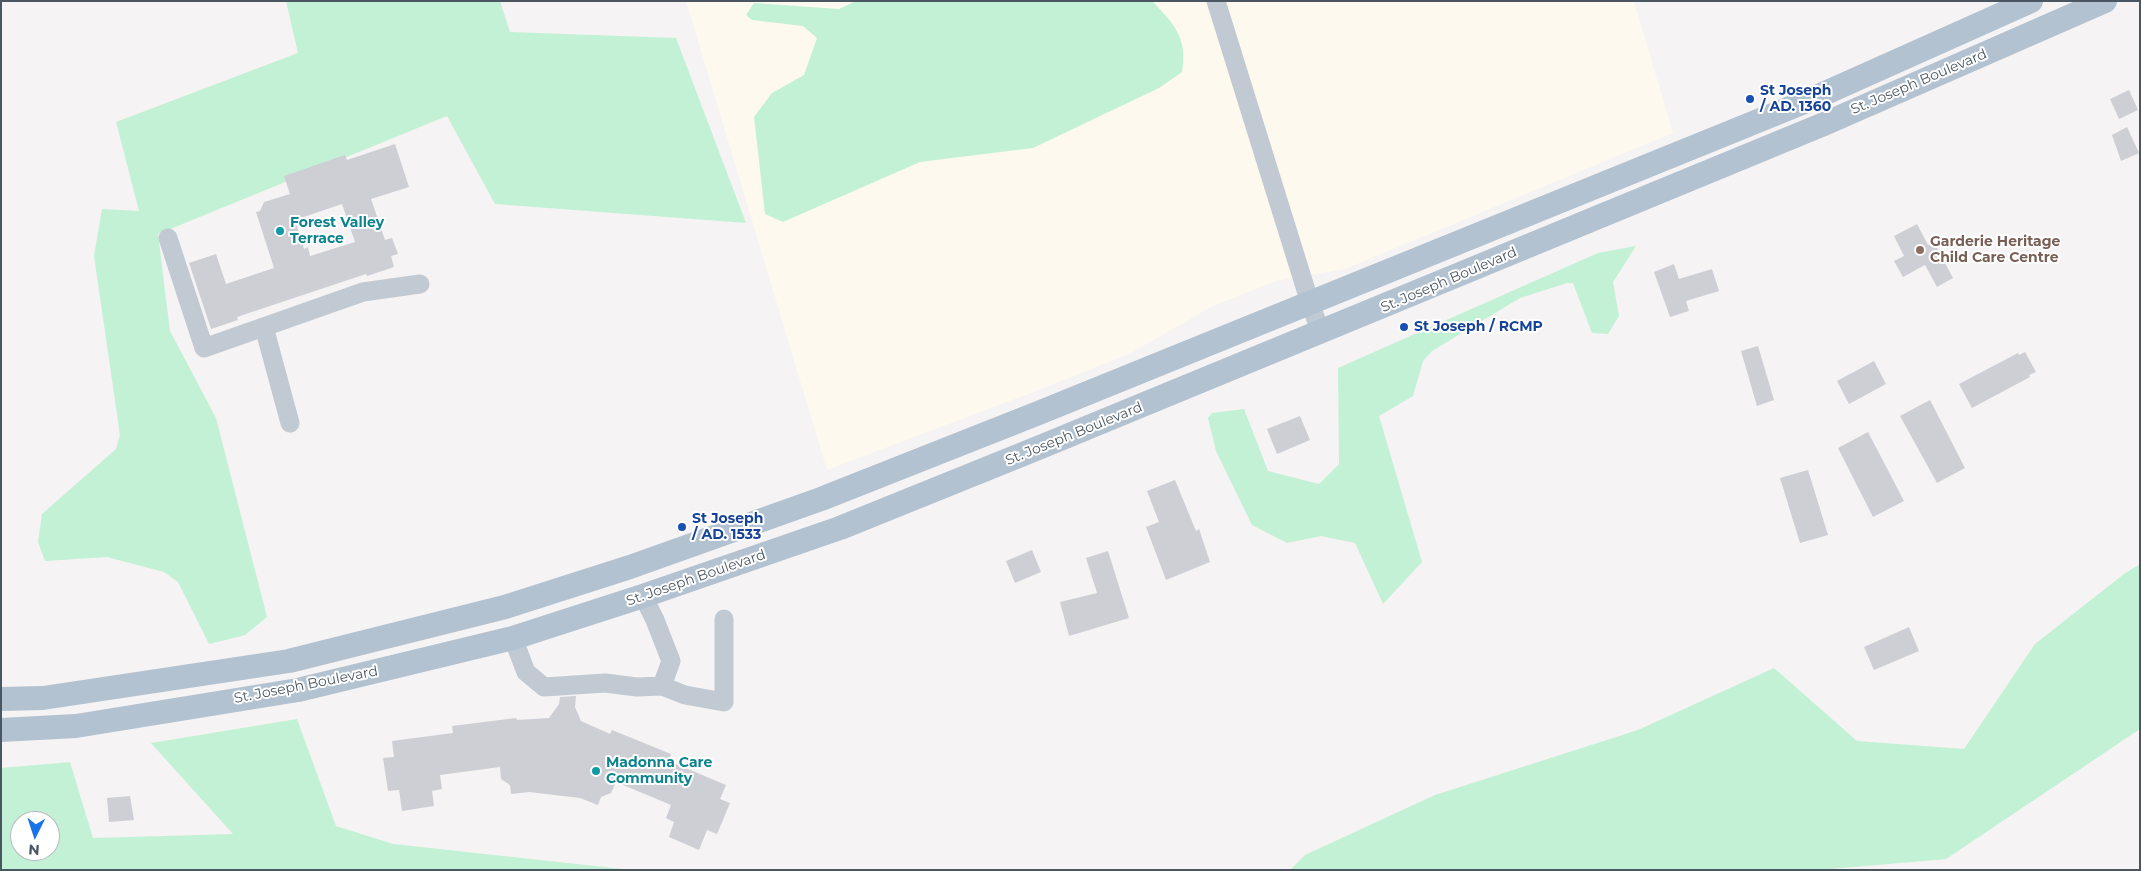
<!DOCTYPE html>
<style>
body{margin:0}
#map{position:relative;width:2141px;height:871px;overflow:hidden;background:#f5f3f3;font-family:Montserrat,sans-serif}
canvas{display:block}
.frame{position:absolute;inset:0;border:2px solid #4a5661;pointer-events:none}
.north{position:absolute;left:10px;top:811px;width:50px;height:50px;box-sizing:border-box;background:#fff;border:1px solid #b7bbc0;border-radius:50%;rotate:184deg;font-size:14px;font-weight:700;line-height:20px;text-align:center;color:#4a5661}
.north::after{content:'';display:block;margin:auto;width:18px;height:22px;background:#1a73e8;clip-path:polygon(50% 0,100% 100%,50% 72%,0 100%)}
</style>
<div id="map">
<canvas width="2141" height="871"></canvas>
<div class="frame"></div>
<div class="north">N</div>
</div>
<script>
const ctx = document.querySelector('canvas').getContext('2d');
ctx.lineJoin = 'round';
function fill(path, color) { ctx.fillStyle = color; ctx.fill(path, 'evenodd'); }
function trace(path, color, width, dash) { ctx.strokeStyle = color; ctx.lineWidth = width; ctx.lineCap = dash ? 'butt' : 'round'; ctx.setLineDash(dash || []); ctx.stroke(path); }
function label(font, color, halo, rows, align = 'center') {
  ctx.font = font + ' Montserrat,sans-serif'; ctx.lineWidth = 4; ctx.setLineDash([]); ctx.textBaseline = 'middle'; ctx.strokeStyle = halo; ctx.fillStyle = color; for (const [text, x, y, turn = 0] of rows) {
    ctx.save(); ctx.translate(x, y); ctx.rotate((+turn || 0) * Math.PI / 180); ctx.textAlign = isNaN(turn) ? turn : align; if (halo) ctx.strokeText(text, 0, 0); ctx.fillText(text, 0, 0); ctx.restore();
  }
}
fill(new Path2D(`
 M 686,1 L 1634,1 L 1673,133 L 1345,269 L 1276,281 L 1213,306 L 1131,353 L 1036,391 L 827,470 Z`), '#fdf9ef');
fill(new Path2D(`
 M 286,1 L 500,1 L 510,32 L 676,38 L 746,223 L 495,204 L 447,116 L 158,234 L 170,331 L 216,418 L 267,617 L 245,635 L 209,644 L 178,582 L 164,572 L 107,557 L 45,561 L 38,542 L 42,514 L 116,449 L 120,435 L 94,256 L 102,209 L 139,211 L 116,122 L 298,53 Z
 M 856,1 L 1152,1 C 1174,24 1188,38 1182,72 L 1159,88 L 1033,148 L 920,162 L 783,222 L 765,214 L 754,117 L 772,93 L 804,75 L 817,38 L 803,26 L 752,20 L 746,15 L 754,3 L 839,9 Z
 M 1636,246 L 1613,282 L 1619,316 L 1608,334 L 1592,333 L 1573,283 L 1567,283 L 1520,298 L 1432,351 L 1423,361 L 1413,396 L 1379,416 L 1422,562 L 1383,604 L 1355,543 L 1321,536 L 1287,543 L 1252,525 L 1216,451 L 1208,418 L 1212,413 L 1244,409 L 1268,471 L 1319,484 L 1339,464 L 1338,368 L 1598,253 Z
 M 2140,564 L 2140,729 L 1946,859 L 1819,870 L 1290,870 L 1305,855 L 1435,795 L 1638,730 L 1774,668 L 1857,741 L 1964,749 L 2035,644 L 2124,574 Z
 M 297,719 L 336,826 L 393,844 L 632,870 L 1,870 L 1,768 L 70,762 L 93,838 L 233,834 L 151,743 ZM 20,821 L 50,821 L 50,851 L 20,851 Z`), '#c3f1d5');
fill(new Path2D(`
 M 2129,90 L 2138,110 L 2119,119 L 2110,99 Z
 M 2127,127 L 2139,153 L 2121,161 L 2112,135 Z
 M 395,144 L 409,187 L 371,199 L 385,240 L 392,238 L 398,254 L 391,256 L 394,267 L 367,276 L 366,274 L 237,317 L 238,320 L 211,329 L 189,263 L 216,254 L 226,284 L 274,268 L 256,212 L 260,211 L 264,202 L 290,194 L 284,176 L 345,155 L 347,160 ZM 342,204 L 355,242 L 310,256 L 308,247 L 304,249 L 295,220 Z
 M 1917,224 L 1928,245 L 1934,242 L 1953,278 L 1937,287 L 1925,265 L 1903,277 L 1894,261 L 1904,256 L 1894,236 Z
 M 1674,264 L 1679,279 L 1712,269 L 1719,291 L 1686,301 L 1689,311 L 1670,317 L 1654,272 Z
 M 1758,346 L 1774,400 L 1757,406 L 1741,351 Z
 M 2025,352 L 2036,372 L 2029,375 L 2030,377 L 1972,408 L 1959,384 L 2018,353 L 2019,355 Z
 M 1874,361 L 1886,384 L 1849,404 L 1837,381 Z
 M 1930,400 L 1965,468 L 1937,483 L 1900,416 Z
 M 1300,416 L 1310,440 L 1277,454 L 1267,429 Z
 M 1868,432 L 1904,501 L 1873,517 L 1838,448 Z
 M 1808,470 L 1828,535 L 1800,543 L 1780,478 Z
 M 1175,480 L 1196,531 L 1199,529 L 1210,562 L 1166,580 L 1146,527 L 1159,522 L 1147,491 Z
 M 1032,550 L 1041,572 L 1015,583 L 1006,561 Z
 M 1108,551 L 1129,618 L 1069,636 L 1060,602 L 1097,593 L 1086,558 Z
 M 1909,627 L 1919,651 L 1874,670 L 1864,647 Z
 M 576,696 L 575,707 L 581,721 L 610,734 L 612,730 L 671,754 L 669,761 L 726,785 L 720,799 L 730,803 L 717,834 L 707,830 L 699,850 L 669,837 L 674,822 L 666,818 L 671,805 L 616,782 L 611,793 L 601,797 L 598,805 L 580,798 L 529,792 L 511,794 L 510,785 L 501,779 L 500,767 L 440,775 L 442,789 L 432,791 L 434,806 L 402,811 L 399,790 L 388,791 L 383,758 L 394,757 L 392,741 L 453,733 L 452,726 L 516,718 L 517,720 L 549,718 L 559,704 L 560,697 Z
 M 130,796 L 134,820 L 109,822 L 107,798 Z`), '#cdcfd5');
trace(new Path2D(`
 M 1216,1 L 1310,303 L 1321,333
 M 168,238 L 204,348 L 363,292 L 420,284
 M 264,327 L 290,423
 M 513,638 L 526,672 L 544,687 L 605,683 L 637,687 L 662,686 L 671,661 L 655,620 L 643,596
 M 662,686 L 685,695 L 724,702 L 724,619`), '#c1cad2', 19);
trace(new Path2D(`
 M 1,699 L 43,698 L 289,661 L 505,607 L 630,567 L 821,499 L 1041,412 L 1812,99 L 2031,1
 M 1,730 L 76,726 L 298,690 L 513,638 L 643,596 L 840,528 L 1038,448 L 1824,124 L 2105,1`), '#b3c2d1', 24);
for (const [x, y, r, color] of [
 [1750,99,5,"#1a4fb4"],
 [280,231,5,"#0f9aa8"],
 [1920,250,5,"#8d6e63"],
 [1404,327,5,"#1a4fb4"],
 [682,527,5,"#1a4fb4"],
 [596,771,5,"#0f9aa8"]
]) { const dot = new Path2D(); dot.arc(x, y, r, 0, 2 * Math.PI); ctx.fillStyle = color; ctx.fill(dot); trace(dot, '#fff', 2); }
label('14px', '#4a5661', '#fff', [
 ["St. Joseph Boulevard",1919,82,-23],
 ["St. Joseph Boulevard",1449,280,-23],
 ["St. Joseph Boulevard",1074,434,-22],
 ["St. Joseph Boulevard",696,578,-19],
 ["St. Joseph Boulevard",306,685,-11]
]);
label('bold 14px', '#164399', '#fff', [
 ["St Joseph",1760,91],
 ["/ AD. 1360",1760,107],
 ["St Joseph / RCMP",1414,327],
 ["St Joseph",692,519],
 ["/ AD. 1533",692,535]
], 'left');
label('bold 14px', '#0d838f', '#fff', [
 ["Forest Valley",290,223],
 ["Terrace",290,239],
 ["Madonna Care",606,763],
 ["Community",606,779]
], 'left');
label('bold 14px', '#785e54', '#fff', [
 ["Garderie Heritage",1930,242],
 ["Child Care Centre",1930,258]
], 'left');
</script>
